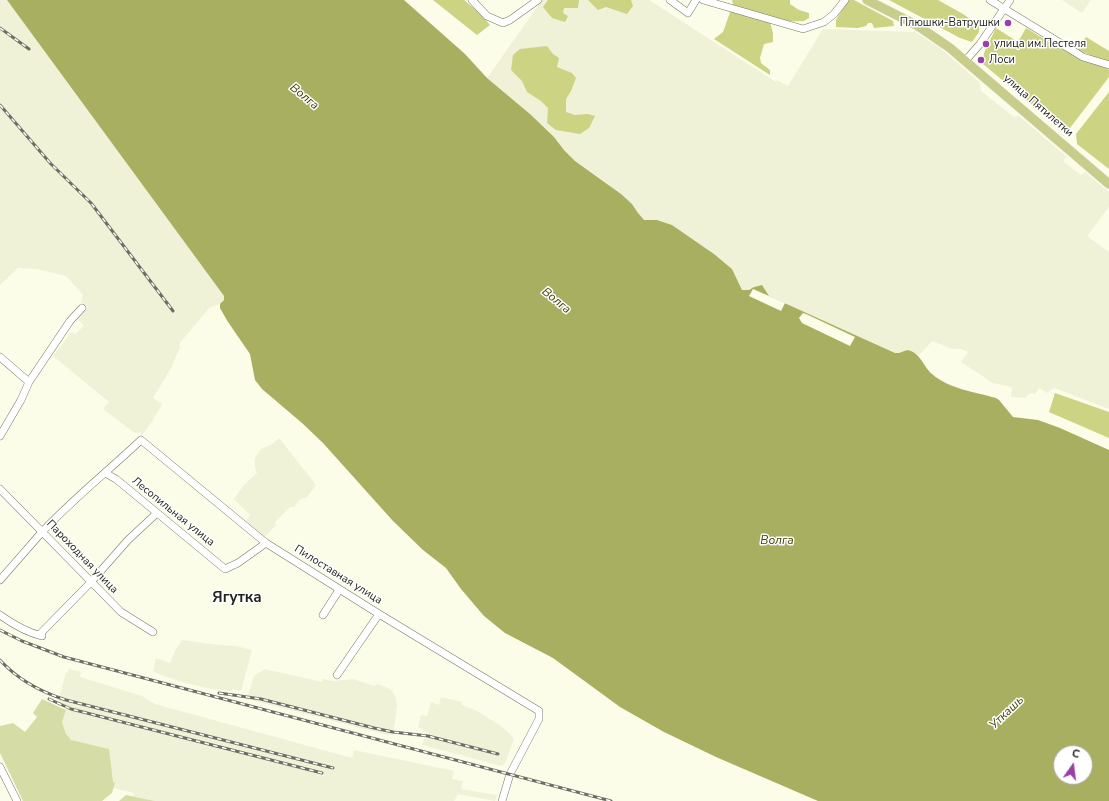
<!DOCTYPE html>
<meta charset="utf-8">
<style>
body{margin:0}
#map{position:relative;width:1109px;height:801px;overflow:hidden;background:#fbfde9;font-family:"Nunito Sans",sans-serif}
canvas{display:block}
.north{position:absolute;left:1053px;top:745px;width:40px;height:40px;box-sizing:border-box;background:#fff;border:1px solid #a6a7a4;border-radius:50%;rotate:14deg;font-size:11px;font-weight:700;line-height:16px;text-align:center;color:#21221b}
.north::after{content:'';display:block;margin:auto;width:14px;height:18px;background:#9b3ea8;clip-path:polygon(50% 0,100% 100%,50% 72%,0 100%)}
</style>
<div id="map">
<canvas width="1109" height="801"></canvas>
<div class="north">С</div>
</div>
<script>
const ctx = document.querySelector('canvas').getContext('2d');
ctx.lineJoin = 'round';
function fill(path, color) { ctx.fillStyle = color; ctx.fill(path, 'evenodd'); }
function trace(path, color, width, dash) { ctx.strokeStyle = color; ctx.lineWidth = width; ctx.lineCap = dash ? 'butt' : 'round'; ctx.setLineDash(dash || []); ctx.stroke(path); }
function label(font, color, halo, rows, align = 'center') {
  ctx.font = font + ' "Nunito Sans",sans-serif'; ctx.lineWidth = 3; ctx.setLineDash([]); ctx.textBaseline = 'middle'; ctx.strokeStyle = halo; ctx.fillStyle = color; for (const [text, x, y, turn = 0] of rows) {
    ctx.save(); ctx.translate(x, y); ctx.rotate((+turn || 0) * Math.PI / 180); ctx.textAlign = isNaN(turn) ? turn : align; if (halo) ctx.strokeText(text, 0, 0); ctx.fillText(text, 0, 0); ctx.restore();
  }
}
fill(new Path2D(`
 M 0,0 L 7,0 L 224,296 L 224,300 L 220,304 L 209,308 L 179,344 L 180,347 L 171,368 L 153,398 L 162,404 L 151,423 L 142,435 L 140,432 L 135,433 L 103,409 L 109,402 L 53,356 L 72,332 L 75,334 L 84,326 L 78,319 L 88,307 L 81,301 L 83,295 L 66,276 L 37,269 L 18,268 L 0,285 Z
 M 542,0 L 649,0 L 776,82 L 777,80 L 788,86 L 823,29 L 915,32 L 939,47 L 980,83 L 981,91 L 1014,117 L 1019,116 L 1067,157 L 1063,161 L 1081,175 L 1085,172 L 1109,192 L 1109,207 L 1087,236 L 1109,252 L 1109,409 L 1054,388 L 1047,393 L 1039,388 L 1035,394 L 1030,393 L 1025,398 L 1011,397 L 1012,387 L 993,383 L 961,362 L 968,352 L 961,349 L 952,349 L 932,341 L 925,349 L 919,355 L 907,350 L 899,353 L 895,353 L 769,296 L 766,293 L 764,287 L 759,285 L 749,290 L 742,290 L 732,269 L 714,254 L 672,225 L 657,220 L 644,220 L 637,213 L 632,204 L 604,181 L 575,161 L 564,150 L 554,137 L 530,114 L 487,78 Z
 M 1062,0 L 1091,0 L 1082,13 Z
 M 279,438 L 316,485 L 307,497 L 300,499 L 294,507 L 290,507 L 275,522 L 276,525 L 265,537 L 246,521 L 250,515 L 234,499 L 244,485 L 257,473 L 255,467 L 255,458 L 261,449 L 272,444 Z
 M 182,640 L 219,645 L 236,646 L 252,650 L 241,691 L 233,689 L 231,691 L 211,689 L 179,681 L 153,672 L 156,658 L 170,663 L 175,651 Z
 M 69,669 L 81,672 L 80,677 L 142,696 L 155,704 L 352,758 L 354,750 L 454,771 L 452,779 L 463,781 L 461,789 L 497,795 L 495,801 L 458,794 L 454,801 L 155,801 L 133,796 L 134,793 L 114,788 L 115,783 L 66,734 L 62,722 L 67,706 L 58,702 L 66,672 L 68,673 Z
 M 265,669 L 322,682 L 323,679 L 333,681 L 353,679 L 374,686 L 378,684 L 387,688 L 392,691 L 396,698 L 397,706 L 393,734 L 388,735 L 247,699 L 254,676 Z
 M 441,697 L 462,702 L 462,705 L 477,711 L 501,726 L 509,733 L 514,739 L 505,763 L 502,766 L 422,745 L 424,739 L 427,739 L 429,733 L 422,731 L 423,729 L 418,727 L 421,715 L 427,716 L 431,702 L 439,705 Z`), '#eff2d7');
fill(new Path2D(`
 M 42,699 L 66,710 L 62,722 L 66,734 L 69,737 L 71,740 L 109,749 L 113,782 L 115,783 L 112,793 L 102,801 L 23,801 L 0,753 L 0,726 L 13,723 L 25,732 L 37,717 L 33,713 Z
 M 126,795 L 155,801 L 119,801 Z`), '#d6dca6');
fill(new Path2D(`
 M 433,0 L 464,0 L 480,13 L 490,25 L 477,35 Z
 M 548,0 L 579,0 L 578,8 L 564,8 L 563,13 L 568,16 L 565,22 L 552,18 L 543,7 Z
 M 588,0 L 631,0 L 633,6 L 627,14 L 606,7 L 598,10 Z
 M 732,0 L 790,0 L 790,4 L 799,10 L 809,13 L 809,18 L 804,21 L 770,22 L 773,33 L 773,42 L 764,44 L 760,58 L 761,63 L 770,70 L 770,75 L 714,39 L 723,32 L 733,4 Z
 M 848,0 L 854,0 L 893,21 L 894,26 L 874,28 L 872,23 L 868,23 L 866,26 L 858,28 L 836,27 L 836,20 Z
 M 889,0 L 938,0 L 963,14 L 979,25 L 979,32 L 972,42 L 960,38 Z
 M 996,28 L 1018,42 L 1026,28 C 1044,39 1061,50 1081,58 C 1090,62 1101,63 1109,70 L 1109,77 L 1070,128 L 1059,127 L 983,64 L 984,53 Z
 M 1086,37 L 1109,51 L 1109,62 L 1100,59 L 1078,50 L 1079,45 Z
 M 547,46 L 553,54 L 559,58 L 557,67 L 572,73 L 576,78 L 571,91 L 566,99 L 566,112 L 575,115 L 588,114 L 595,116 L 589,128 L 580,134 L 556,130 L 547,123 L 548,108 L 541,101 L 527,92 L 522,81 L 511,70 L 513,55 L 520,49 Z
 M 1109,92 L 1109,169 L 1077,144 L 1076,134 Z
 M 1055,393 L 1109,412 L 1109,438 L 1049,412 Z`), '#ccd383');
fill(new Path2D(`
 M 7,0 L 404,0 L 465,54 L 487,78 L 530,114 L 554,137 L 564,150 L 575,161 L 621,194 L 632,204 L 638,213 L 644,220 L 657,220 L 672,225 L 714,254 L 732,269 L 742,290 L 749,290 L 754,287 L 762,285 L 769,296 L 895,353 L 899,353 L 907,350 C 920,352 923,366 932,374 C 949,389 975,392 996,398 L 999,400 L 1013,417 L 1038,420 L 1060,428 L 1109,450 L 1109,801 L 818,801 L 716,757 L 664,732 L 620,707 L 553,658 L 505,633 L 484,616 L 461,589 L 446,568 L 423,550 L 393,521 L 323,443 L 302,423 L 262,389 L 255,380 L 250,354 L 228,322 L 220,308 L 220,304 L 224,300 L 224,296 ZM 1061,753 L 1085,753 L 1085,777 L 1061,777 Z`), '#a9af60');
fill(new Path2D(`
 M 753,289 L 785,303 L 781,311 L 749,296 Z
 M 803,313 L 806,314 L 855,337 L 850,346 L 802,323 L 799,318 Z`), '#fbfde9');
const minor = new Path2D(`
 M 472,0 L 487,16 L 503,23 L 510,20 L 538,0
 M 670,0 L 688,13 L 696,0
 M 703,0 L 803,29 L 824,22 L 834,14 L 845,0
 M 990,0 L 1083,57 L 1109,65
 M 966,60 L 980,44 L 1010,0
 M 0,357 L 29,382
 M 0,436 L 21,400 L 29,382 L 70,321 L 82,308
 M 105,473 L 116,479 L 225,569 L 238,563 L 266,543
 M 0,489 L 121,612 L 153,632
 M 0,580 C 14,564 28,548 42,532 C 73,499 108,471 141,440 L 266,543 L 379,614 L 539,711 L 539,719 L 510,774 L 502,801
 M 0,615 C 14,625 26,632 42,636
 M 323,615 L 339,590
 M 39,635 L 91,582 L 128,540 L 157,513
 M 337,675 L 379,614
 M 0,767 L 17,801`);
const major = new Path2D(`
 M 867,0 L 918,26 L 950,48 L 1109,184`);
trace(minor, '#767866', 8);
trace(major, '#e4e4e4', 10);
trace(minor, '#fff', 7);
trace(major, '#c9cd8c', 9);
const rail = new Path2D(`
 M 0,28 L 29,49
 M 0,105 L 51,164 L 91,203 L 173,311
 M 0,630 L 22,641 L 64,657 L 611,801
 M 0,660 C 18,680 41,692 66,700 L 333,768
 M 219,693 L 261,699 L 374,728 L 393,732 L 428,736 L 498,754
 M 49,699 L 71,709 L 322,773`);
trace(rail, '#6d6e63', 3);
trace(rail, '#fff', 1.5, [4.5]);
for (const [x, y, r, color] of [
 [1008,23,4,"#9b3ea8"],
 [986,44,4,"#9b3ea8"],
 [981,60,4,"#9b3ea8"]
]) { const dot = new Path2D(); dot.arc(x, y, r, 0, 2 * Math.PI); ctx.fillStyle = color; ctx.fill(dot); trace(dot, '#fff', 1.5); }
label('11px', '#21221b', '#fff', [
 ["Плюшки-Ватрушки",1000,23,"right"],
 ["улица им.Пестеля",994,44],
 ["Лоси",989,60]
], 'left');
label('11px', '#21221b', '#fff', [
 ["улица Пятилетки",1038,106,41],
 ["Лесопильная улица",173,512,39],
 ["Пароходная улица",82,557,46],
 ["Пилоставная улица",338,575,32]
]);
label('italic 12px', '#414405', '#fff', [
 ["Волга",304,97,39],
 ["Волга",556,301,39],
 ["Волга",777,541],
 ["Уткашь",1007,713,-44]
]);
label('bold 15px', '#21221b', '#fff', [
 ["Ягутка",237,598]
]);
</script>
